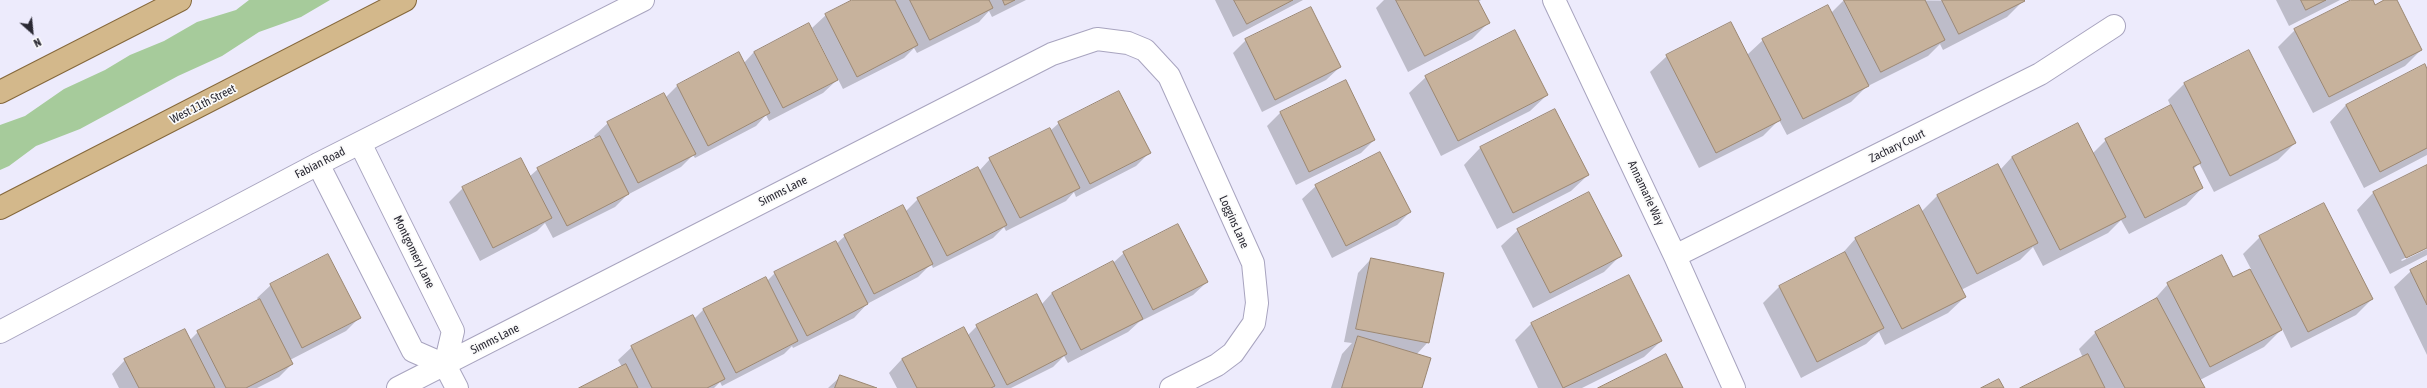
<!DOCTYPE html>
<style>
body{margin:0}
#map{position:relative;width:2427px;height:388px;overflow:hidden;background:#edebfc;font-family:"Asap Condensed",sans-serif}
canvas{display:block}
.north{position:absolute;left:12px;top:12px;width:40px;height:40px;-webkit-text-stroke:3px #fafafa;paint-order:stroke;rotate:153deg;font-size:11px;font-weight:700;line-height:16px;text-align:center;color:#2a2933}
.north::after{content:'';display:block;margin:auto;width:14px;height:18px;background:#2a2933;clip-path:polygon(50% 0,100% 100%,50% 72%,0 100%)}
</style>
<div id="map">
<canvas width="2427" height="388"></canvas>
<div class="north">N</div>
</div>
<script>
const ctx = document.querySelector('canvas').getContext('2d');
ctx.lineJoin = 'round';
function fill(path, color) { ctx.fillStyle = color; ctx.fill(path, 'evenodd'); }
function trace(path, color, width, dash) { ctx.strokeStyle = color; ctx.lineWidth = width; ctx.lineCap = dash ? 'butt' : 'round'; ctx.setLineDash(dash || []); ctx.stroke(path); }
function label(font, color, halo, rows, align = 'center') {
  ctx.font = font + ' "Asap Condensed",sans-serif'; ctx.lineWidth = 3.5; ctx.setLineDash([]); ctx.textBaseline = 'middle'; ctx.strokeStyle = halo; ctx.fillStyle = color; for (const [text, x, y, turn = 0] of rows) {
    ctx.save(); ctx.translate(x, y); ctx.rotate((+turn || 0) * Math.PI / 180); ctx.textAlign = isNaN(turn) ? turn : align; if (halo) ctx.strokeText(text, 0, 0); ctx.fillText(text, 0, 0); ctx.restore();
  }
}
fill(new Path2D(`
 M 249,0 L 330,0 L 301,17 L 259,32 L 222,56 L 178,76 L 80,129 L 36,146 L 9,166 L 0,170 L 0,125 L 25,116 L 64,89 L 105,70 L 130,55 L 164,41 L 197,22 L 236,10 Z`), '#a6cb9b');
fill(new Path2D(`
 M 854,0 L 1026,0 L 992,17 L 989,11 L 979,22 L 917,53 L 914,48 L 904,58 L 843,89 L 812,28 L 826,15 Z
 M 1215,0 L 1303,0 L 1233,37 Z
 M 1384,0 L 1481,0 L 1478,2 L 1488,23 L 1472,39 L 1408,72 L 1376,8 Z
 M 1844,0 L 2023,1 L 2007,17 L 1943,50 L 1940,44 L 1928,56 L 1866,87 L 1851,102 L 1787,135 L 1779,120 L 1763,136 L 1699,168 L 1650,72 L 1667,56 L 1747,55 L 1763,40 L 1831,13 Z
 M 2276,0 L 2340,0 L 2289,26 Z
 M 2353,0 L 2372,0 L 2375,6 L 2386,0 L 2396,0 L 2421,50 L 2405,66 L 2313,113 L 2278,47 L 2295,30 Z
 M 808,25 L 837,80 L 823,93 L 769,121 L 766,115 L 756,126 L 695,158 L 693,155 L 681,167 L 627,195 L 615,207 L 553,238 L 545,223 L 537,231 L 480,261 L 449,202 L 463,188 L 529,177 L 538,169 L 596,139 L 594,136 L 608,123 L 666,97 L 677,86 L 739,54 L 744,63 L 754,52 Z
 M 1246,40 L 1340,67 L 1326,80 L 1262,112 L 1233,53 Z
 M 2249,52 L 2295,143 L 2278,160 L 2214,192 L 2199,163 L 2193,170 L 2202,188 L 2186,205 L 2129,234 L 2121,220 L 2108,233 L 2043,266 L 2033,247 L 2020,260 L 1961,290 L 1965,297 L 1948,313 L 1885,345 L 1879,332 L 1866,344 L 1801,378 L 1763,303 L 1779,287 L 1840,256 L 1856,238 L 1922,211 L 1937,196 L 2000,170 L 2012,157 L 2093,153 L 2106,140 L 2171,107 L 2168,100 L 2184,84 Z
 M 2427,72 L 2427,155 L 2364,188 L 2330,122 L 2346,105 Z
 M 1426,77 L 1547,95 L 1530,111 L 1441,156 L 1409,93 Z
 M 1555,110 L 1588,175 L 1571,191 L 1497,229 L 1464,165 L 1480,148 Z
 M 1280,113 L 1374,140 L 1361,153 L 1296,185 L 1267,126 Z
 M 1059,123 L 1149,153 L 1136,166 L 1076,197 L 1074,192 L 1066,201 L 1006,231 L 1004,227 L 993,238 L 933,268 L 931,264 L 918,277 L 867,304 L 854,318 L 793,348 L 792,346 L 784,354 L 722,386 L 720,382 L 714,388 L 581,388 L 622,367 L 618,360 L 632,347 L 694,319 L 703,310 L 767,281 L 775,273 L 836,244 L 845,236 L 905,212 L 918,199 L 979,171 L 990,159 L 1050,131 Z
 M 2427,166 L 2427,247 L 2401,260 L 2402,261 L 2427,249 L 2427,255 L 2390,274 L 2357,210 L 2373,193 Z
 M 1316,186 L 1410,212 L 1397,225 L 1332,258 L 1302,199 Z
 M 1518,230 L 1620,256 L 1604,272 L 1533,308 L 1501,246 Z
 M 2260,237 L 2372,299 L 2356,315 L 2291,348 L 2282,329 L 2264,347 L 2200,380 L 2204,388 L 2022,388 L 2083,358 L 2079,349 L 2095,333 L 2152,302 L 2168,284 L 2222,257 L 2233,279 L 2251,269 L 2243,254 Z
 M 1124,253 L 1207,282 L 1193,295 L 1139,322 L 1128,332 L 1068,363 L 1064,356 L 1053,367 L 1011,388 L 897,388 L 889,373 L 902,359 L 964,328 L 968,335 L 977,326 L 1041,305 L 1052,293 L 1113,263 Z
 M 1371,259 L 1428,342 L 1416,355 L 1421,388 L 1331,388 L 1342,354 L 1352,343 L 1344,342 L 1358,273 Z
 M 2427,263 L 2427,355 L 2394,287 L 2411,271 Z
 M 271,285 L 359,318 L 346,331 L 290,360 L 292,364 L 279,377 L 257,388 L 119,388 L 112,374 L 125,360 L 190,340 L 198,332 L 259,301 L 257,298 Z
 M 1531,324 L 1661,341 L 1644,357 L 1582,388 L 1538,388 L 1515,340 Z
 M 840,377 L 874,388 L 828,388 Z`), '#0003');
const building = new Path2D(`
 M 852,0 L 895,0 L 918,45 L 857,77 L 825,14 Z
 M 910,0 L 989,0 L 993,8 L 930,40 Z
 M 1003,0 L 1015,0 L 1005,5 Z
 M 1234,0 L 1293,0 L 1247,24 Z
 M 1396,0 L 1478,0 L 1490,23 L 1425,56 Z
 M 1844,0 L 1925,0 L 1945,40 L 1881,72 Z
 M 1942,0 L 2024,0 L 2025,1 L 1959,34 Z
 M 2301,0 L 2326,0 L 2306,10 Z
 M 2351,0 L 2373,0 L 2375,5 L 2384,0 L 2397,0 L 2422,50 L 2329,97 L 2294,29 Z
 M 1828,5 L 1869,86 L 1803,119 L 1762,39 Z
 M 1311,7 L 1341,67 L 1275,100 L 1245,39 Z
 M 1731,22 L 1781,120 L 1716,153 L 1666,55 Z
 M 809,23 L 838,80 L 783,108 L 754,52 Z
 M 1515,30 L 1548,95 L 1458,141 L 1425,76 Z
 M 2249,50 L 2296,143 L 2230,176 L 2184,83 Z
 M 739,52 L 770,113 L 708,146 L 677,85 Z
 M 2425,64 L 2427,69 L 2427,148 L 2380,172 L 2346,105 Z
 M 1346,80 L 1375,140 L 1309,172 L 1280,112 Z
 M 1119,91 L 1151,153 L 1090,184 L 1058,122 Z
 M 664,93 L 696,154 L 638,183 L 607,122 Z
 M 2171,105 L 2201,163 L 2193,167 L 2203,188 L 2145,218 L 2105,139 Z
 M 1555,109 L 1589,175 L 1513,213 L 1480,147 Z
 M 2078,123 L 2126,217 L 2060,250 L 2012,157 Z
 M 1050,128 L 1080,188 L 1020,218 L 989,158 Z
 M 600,136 L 629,194 L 567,226 L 537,168 Z
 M 1380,152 L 1411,212 L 1346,246 L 1315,185 Z
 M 521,158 L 552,218 L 493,248 L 462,187 Z
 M 1998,164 L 2038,243 L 1977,274 L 1937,195 Z
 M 2427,165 L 2427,248 L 2406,258 L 2373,192 Z
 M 978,167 L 1007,225 L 947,256 L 917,198 Z
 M 1589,192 L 1622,256 L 1550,293 L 1517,229 Z
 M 2324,203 L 2373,299 L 2308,332 L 2259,236 Z
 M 903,205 L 933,264 L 874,294 L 844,235 Z
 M 1919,205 L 1966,297 L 1902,329 L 1855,238 Z
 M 1178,224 L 1208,282 L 1153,310 L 1123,252 Z
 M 836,241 L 868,304 L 807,336 L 774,272 Z
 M 1845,252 L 1884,328 L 1817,362 L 1779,286 Z
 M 328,254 L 361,318 L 302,348 L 270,284 Z
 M 2222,255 L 2233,277 L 2250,269 L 2282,330 L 2210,367 L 2167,283 Z
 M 1371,258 L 1444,273 L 1429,343 L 1356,329 Z
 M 1113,261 L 1143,319 L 1081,350 L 1052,293 Z
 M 2427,261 L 2427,305 L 2410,270 Z
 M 1629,275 L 1662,341 L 1563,388 L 1531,323 Z
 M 766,277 L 798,341 L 736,373 L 703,309 Z
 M 1037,294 L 1067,354 L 1007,385 L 976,325 Z
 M 2157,298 L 2205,388 L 2125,388 L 2095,332 Z
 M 260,299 L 293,364 L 246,388 L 226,388 L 197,331 Z
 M 693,315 L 725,379 L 707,388 L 652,388 L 631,346 Z
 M 964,327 L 995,386 L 991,388 L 917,388 L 902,359 Z
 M 185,329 L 215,388 L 139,388 L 124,359 Z
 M 1358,336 L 1431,358 L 1422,388 L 1342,388 Z
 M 1666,354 L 1683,388 L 1598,388 Z
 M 2088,354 L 2105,388 L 2020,388 Z
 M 626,364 L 638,388 L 579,388 Z
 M 840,375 L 877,388 L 835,388 Z
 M 1999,379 L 2004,388 L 1981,388 Z`);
fill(building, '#c7b29c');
trace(building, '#9b8772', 1);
const street = new Path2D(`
 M 1554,0 L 1675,256 L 1734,388
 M 360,143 L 453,331 L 445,365
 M 318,164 L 413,351 L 445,365 L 457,388
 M 1675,256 L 2040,74 L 2114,26
 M 0,332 L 318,164 L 643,0
 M 398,388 L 1052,54 L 1097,39 L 1128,43 L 1145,50 L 1169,76 L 1253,263 L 1257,303 L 1254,323 L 1233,353 L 1217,365 L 1171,388`);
const primary = new Path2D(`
 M 0,92 L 180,0
 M 0,208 L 405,0`);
trace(street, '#a8a4bf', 24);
trace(primary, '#84673a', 24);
trace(street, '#fff', 22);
trace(primary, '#d3b88b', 22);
label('12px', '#2a2933', '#fafafa', [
 ["West 11th Street",203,104,-27],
 ["Zachary Court",1897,146,-26],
 ["Fabian Road",320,163,-27],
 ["Simms Lane",783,191,-27],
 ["Annamarie Way",1646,193,65],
 ["Loggins Lane",1234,222,66],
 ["Montgomery Lane",414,252,64],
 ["Simms Lane",495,339,-27]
]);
</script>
